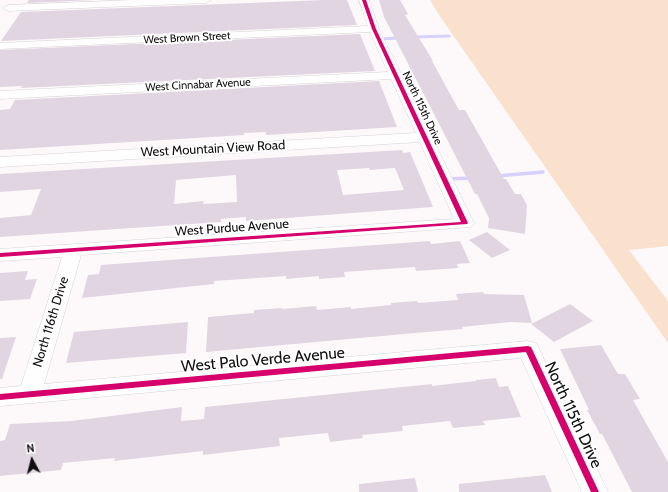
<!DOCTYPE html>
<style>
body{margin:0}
#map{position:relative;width:668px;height:492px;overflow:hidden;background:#fdf9fb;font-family:Cabin,sans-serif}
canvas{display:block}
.north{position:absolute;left:12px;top:440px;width:40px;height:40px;-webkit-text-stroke:3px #fff;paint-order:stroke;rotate:353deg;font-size:11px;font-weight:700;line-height:16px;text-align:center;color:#100d0e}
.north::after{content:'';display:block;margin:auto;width:14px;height:18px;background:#100d0e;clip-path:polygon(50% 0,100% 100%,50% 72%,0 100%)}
</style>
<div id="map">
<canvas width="668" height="492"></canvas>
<div class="north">N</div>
</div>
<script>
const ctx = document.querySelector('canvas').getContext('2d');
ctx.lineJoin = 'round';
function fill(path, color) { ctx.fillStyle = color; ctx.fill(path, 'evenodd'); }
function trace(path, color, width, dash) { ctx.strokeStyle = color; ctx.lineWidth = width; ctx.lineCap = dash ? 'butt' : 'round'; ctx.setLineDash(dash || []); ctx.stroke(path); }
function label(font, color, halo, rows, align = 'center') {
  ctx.font = font + ' Cabin,sans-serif'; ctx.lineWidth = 4; ctx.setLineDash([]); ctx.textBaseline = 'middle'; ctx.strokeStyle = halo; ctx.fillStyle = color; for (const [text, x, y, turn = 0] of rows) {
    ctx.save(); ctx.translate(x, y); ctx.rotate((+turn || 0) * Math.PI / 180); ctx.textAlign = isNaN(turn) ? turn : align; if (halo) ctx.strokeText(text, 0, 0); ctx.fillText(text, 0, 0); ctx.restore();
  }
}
fill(new Path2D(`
 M 430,0 L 668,0 L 668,246 L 629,250 L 668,301 L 668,343 L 441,18 Z`), '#f9e1ce');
trace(new Path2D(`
 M 414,37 L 449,36
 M 378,39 L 401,38`), '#d7d1fc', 3);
trace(new Path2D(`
 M 497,176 L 543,172
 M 447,179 L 471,178`), '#d7d1fc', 3.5);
fill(new Path2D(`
 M 29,0 L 95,0 L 27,3 Z
 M 324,0 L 347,0 L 357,25 L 1,41 L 21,12 Z
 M 379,0 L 400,0 L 408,14 L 405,15 L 433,61 L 432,61 L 459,110 L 465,110 L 504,179 L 506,179 L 515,194 L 521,194 L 527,205 L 525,234 L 488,228 L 489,218 L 477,194 L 475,194 L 415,77 L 384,17 Z
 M 360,34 L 375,71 L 21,88 L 22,86 L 0,87 L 0,50 Z
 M 379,81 L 397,127 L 266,135 L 266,132 L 244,133 L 244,135 L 0,150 L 0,110 L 10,109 L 15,100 Z
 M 402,150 L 403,153 L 410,152 L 433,207 L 246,221 L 246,217 L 221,219 L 221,222 L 0,237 L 0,218 L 31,215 L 41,189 L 0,192 L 0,174 ZM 369,168 L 370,170 L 395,168 L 404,190 L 343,195 L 337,170 ZM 236,175 L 237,202 L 203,204 L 204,201 L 174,204 L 176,180 Z
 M 487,232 L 510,250 L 492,258 L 469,240 Z
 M 430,241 L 431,244 L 460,241 L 470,263 L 457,264 L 458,268 L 416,271 L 415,267 L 344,272 L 345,277 L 319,279 L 319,276 L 286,279 L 286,276 L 214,281 L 214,284 L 82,298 L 88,275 L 99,274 L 101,265 Z
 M 28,271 L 25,280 L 37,279 L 30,299 L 0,301 L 0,273 Z
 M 483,292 L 484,294 L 524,295 L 532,323 L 510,322 L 462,327 L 463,329 L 415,333 L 206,352 L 208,317 L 254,313 L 254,310 L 282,308 L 282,309 L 316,306 L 317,310 L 351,307 L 351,309 L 391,305 L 391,303 L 417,301 L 418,303 L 458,300 L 456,294 Z
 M 570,304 L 593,321 L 554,342 L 531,324 Z
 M 188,322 L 186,353 L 66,363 L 74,332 Z
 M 16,337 L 2,379 L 0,379 L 0,338 Z
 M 601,345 L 618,374 L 625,374 L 640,399 L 633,400 L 668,462 L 668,492 L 632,492 L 602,434 L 600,434 L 587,410 L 589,410 L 560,349 Z
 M 496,378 L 499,387 L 508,386 L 521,417 L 483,421 L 485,425 L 453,428 L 450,421 L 402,426 L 403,431 L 362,435 L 363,438 L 330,442 L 328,433 L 279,438 L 280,446 L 203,455 L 203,451 L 114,461 L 115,458 L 63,463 L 61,470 L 0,476 L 0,441 L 5,440 L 10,424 L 72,421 L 182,407 L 181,421 L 204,419 L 205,407 L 432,384 L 432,386 L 476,381 L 476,380 Z
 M 545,475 L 552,492 L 459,492 L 459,484 Z
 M 415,478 L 418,492 L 359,492 L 359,484 Z`), '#e1d5e2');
const street = new Path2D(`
 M 133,0 L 211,0 L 206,3 L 8,11 L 3,8 L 8,5 Z
 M 359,0 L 369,0 L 379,29 L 474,223 L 471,227 L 81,255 L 44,384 L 528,341 L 536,343 L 539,349 L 608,492 L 582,492 L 521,358 L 0,406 L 0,388 L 21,386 L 62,257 L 0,261 L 0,249 L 454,219 L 420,142 L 0,167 L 0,157 L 416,133 L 391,79 L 0,99 L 0,91 L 388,72 L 370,32 L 0,49 L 0,43 L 368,26 Z`);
trace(street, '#d6d2d4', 1);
fill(street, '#fffefe');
fill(new Path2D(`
 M 362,0 L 366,0 L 376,29 L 468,223 L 467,224 L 0,257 L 0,253 L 461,222 L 372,29 Z
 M 528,346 L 531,347 L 532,349 L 599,492 L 591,492 L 526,352 L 0,400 L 0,394 Z`), '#d6006c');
label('11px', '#100d0e', '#fff', [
 ["West Brown Street",187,38,-3],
 ["West Cinnabar Avenue",198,85,-3],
 ["North 115th Drive",422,108,65]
]);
label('13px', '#100d0e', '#fff', [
 ["West Mountain View Road",213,149,-3],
 ["West Purdue Avenue",232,228,-4],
 ["North 116th Drive",51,322,-73]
]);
label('16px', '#100d0e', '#fff', [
 ["West Palo Verde Avenue",263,360,-5],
 ["North 115th Drive",573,415,65]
]);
</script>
